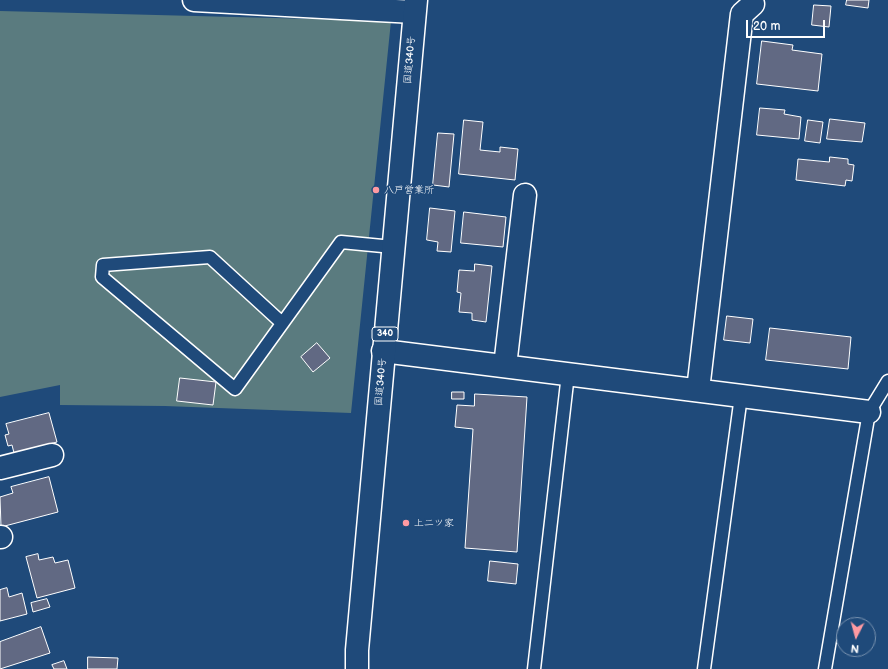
<!DOCTYPE html>
<meta charset="utf-8">
<style>
body{margin:0}
#map{position:relative;width:888px;height:669px;overflow:hidden;background:#1f4a7a;font-family:"Balsamiq Sans",sans-serif}
canvas{display:block}
.north{position:absolute;left:836px;top:617px;width:40px;height:40px;box-sizing:border-box;background:#1f4a7a;border:1px solid #7992af;border-radius:50%;rotate:186deg;font-size:11px;font-weight:700;line-height:16px;text-align:center;color:#fff}
.north::after{content:'';display:block;margin:auto;width:14px;height:18px;background:#ff9aa2;clip-path:polygon(50% 0,100% 100%,50% 72%,0 100%)}
.scale{position:absolute;left:746px;top:20px;width:79px;height:18px;box-sizing:border-box;border:2px solid #fff;border-top:0;padding-left:5px;font-size:12px;line-height:14px;white-space:nowrap;color:#fff;-webkit-text-stroke:3px #1f4a7a;paint-order:stroke}
</style>
<div id="map">
<canvas width="888" height="669"></canvas>
<div class="north">N</div>
<div class="scale">20 m</div>
</div>
<script>
const ctx = document.querySelector('canvas').getContext('2d');
ctx.lineJoin = 'round';
function fill(path, color) { ctx.fillStyle = color; ctx.fill(path, 'evenodd'); }
function trace(path, color, width, dash) { ctx.strokeStyle = color; ctx.lineWidth = width; ctx.lineCap = dash ? 'butt' : 'round'; ctx.setLineDash(dash || []); ctx.stroke(path); }
function label(font, color, halo, rows, align = 'center') {
  ctx.font = font + ' "Balsamiq Sans","Klee One",sans-serif'; ctx.lineWidth = 3; ctx.setLineDash([]); ctx.textBaseline = 'middle'; ctx.strokeStyle = halo; ctx.fillStyle = color; for (const [text, x, y, turn = 0] of rows) {
    ctx.save(); ctx.translate(x, y); ctx.rotate((+turn || 0) * Math.PI / 180); ctx.textAlign = isNaN(turn) ? turn : align; if (halo) ctx.strokeText(text, 0, 0); ctx.fillText(text, 0, 0); ctx.restore();
  }
}
fill(new Path2D(`
 M 0,11 L 391,21 L 351,413 L 165,406 L 60,405 L 60,385 L 0,397 Z`), '#5a7b7f');
const building = new Path2D(`
 M 847,0 L 869,0 L 868,8 L 846,5 Z
 M 814,5 L 831,6 L 829,27 L 812,25 Z
 M 762,41 L 793,45 L 792,50 L 822,54 L 818,91 L 757,84 Z
 M 760,108 L 785,110 L 784,114 L 801,117 L 799,139 L 757,135 Z
 M 830,119 L 865,123 L 862,142 L 827,139 Z
 M 464,120 L 483,122 L 480,150 L 500,152 L 500,147 L 518,149 L 515,180 L 459,174 Z
 M 808,120 L 823,122 L 820,143 L 805,141 Z
 M 438,133 L 454,134 L 449,187 L 433,185 Z
 M 830,157 L 848,159 L 848,164 L 854,165 L 852,181 L 846,180 L 845,186 L 796,180 L 798,159 L 829,162 Z
 M 430,208 L 455,211 L 451,252 L 437,251 L 438,242 L 427,240 Z
 M 464,212 L 506,217 L 503,247 L 461,243 Z
 M 475,264 L 492,266 L 486,322 L 472,320 L 472,313 L 459,312 L 461,293 L 457,292 L 459,270 L 474,271 Z
 M 727,316 L 753,319 L 750,343 L 724,340 Z
 M 770,328 L 851,337 L 848,369 L 766,360 Z
 M 317,343 L 330,358 L 313,372 L 301,357 Z
 M 180,378 L 216,382 L 213,405 L 177,401 Z
 M 452,392 L 464,392 L 464,399 L 452,399 Z
 M 475,394 L 527,397 L 517,552 L 465,548 L 473,429 L 455,427 L 457,405 L 474,406 Z
 M 49,413 L 57,442 L 14,453 L 12,445 L 8,446 L 5,435 L 9,434 L 6,424 Z
 M 49,477 L 58,512 L 1,527 L 0,497 L 13,493 L 11,487 Z
 M 38,554 L 39,560 L 53,557 L 55,563 L 68,560 L 75,588 L 37,598 L 26,557 Z
 M 490,561 L 518,564 L 516,584 L 488,581 Z
 M 7,588 L 9,597 L 22,593 L 27,614 L 0,621 L 0,590 Z
 M 47,599 L 50,607 L 33,612 L 31,603 Z
 M 41,627 L 50,653 L 0,669 L 0,642 Z
 M 88,657 L 118,658 L 117,669 L 88,669 Z
 M 64,661 L 67,669 L 54,669 L 52,665 Z`);
fill(building, '#616983');
trace(building, '#fff', 1);
const lane = new Path2D(`
 M 282,323 L 210,257 L 103,265 L 102,277 L 235,389 L 341,242 L 393,247
 M 534,669 L 568,374
 M 704,669 L 741,396
 M 825,669 L 869,412 L 888,381`);
const street = new Path2D(`
 M 194,0 L 414,12
 M 383,351 L 869,412
 M 505,366 L 525,195
 M 698,390 L 742,14 L 753,4
 M 0,468 L 52,455
 M 0,537 L 1,537`);
const highway = new Path2D(`
 M 357,669 L 357,650 L 416,0`);
trace(lane, '#fff', 15);
trace(street, '#fff', 25);
trace(highway, '#fff', 25);
trace(lane, '#1f4a7a', 12);
trace(street, '#1f4a7a', 22);
trace(highway, '#1f4a7a', 22);
for (const [x, y, r, color] of [
 [376,190,4,"#ff9aa2"],
 [406,523,4,"#ff9aa2"]
]) { const dot = new Path2D(); dot.arc(x, y, r, 0, 2 * Math.PI); ctx.fillStyle = color; ctx.fill(dot); trace(dot, '#1f4a7a', 1.5); }
for (const [x, y, w] of [
 [385,334,26]
]) { const box = new Path2D(); box.roundRect(x - w / 2, y - 7, w, 14, 3); ctx.fillStyle = '#1f4a7a'; ctx.fill(box); trace(box, '#fff', 1); }
label('bold 9px', '#fff', null, [
 ["340",385,334]
]);
label('10px', '#fff', '#1f4a7a', [
 ["国道340号",410,60,-85],
 ["国道340号",381,382,-85]
]);
label('10px', '#fff', '#1f4a7a', [
 ["八戸営業所",384,190],
 ["上二ツ家",414,523]
], 'left');
</script>
